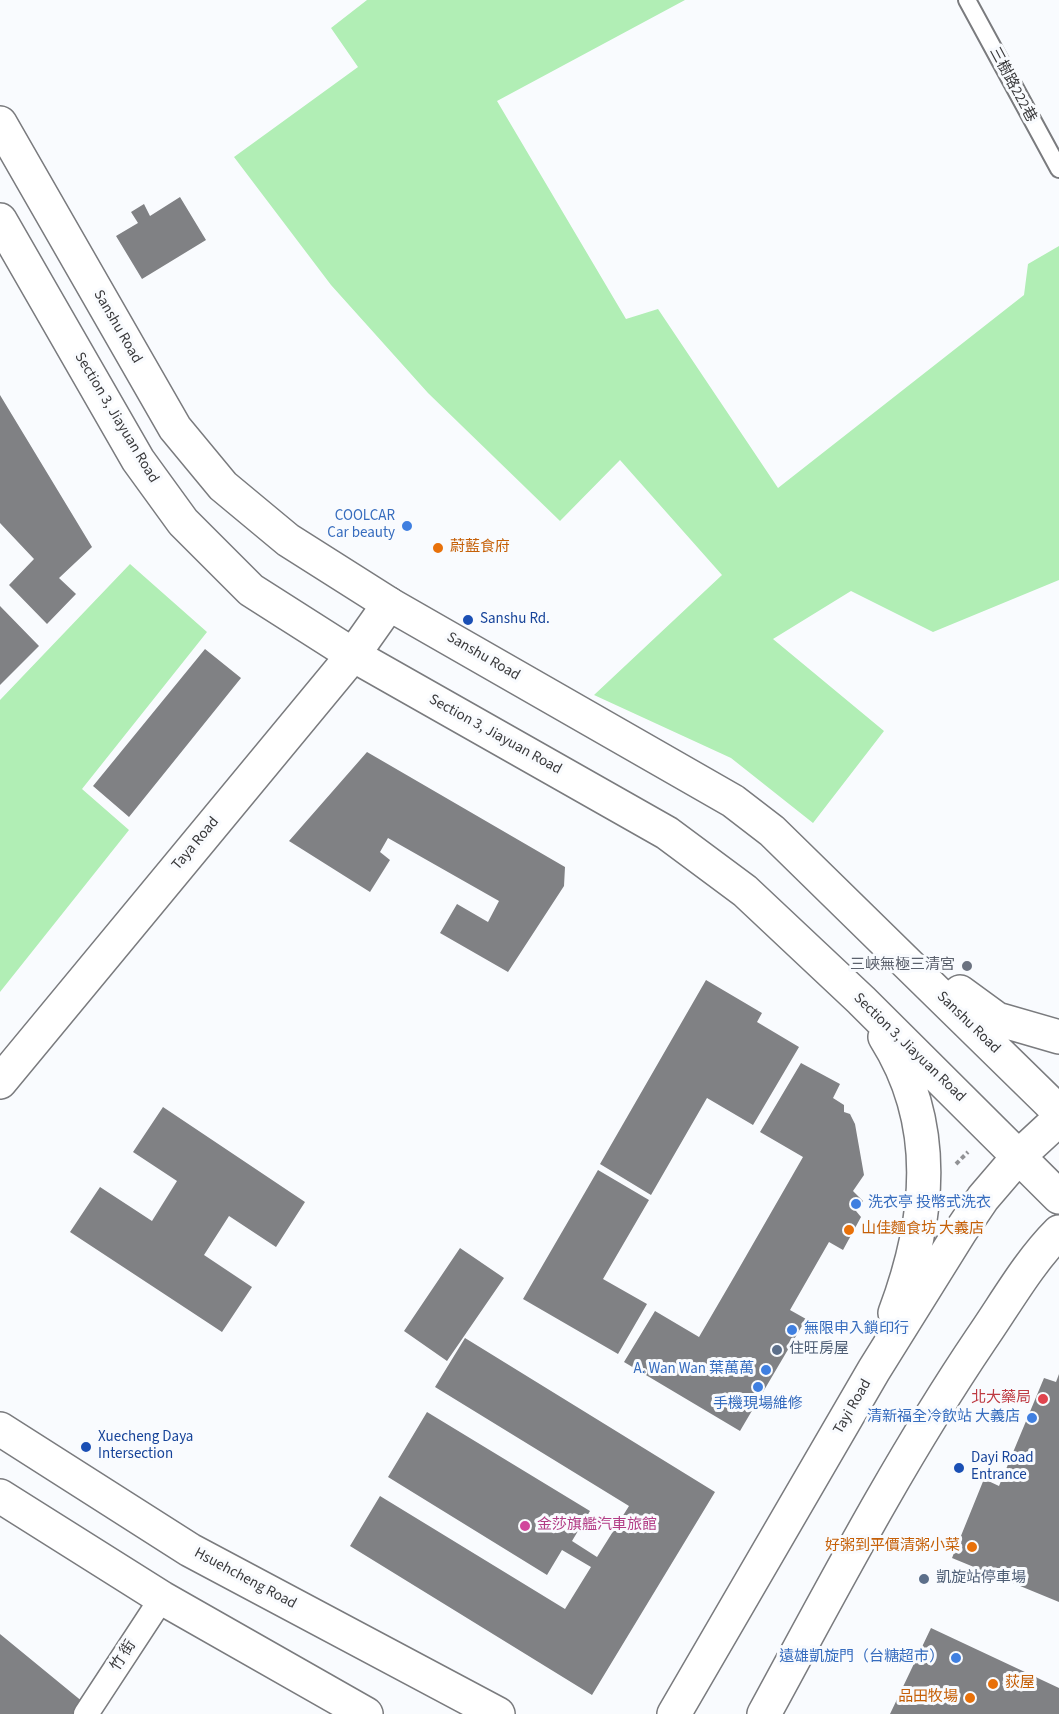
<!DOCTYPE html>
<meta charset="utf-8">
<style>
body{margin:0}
canvas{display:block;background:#f9fbfe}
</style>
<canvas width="1059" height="1714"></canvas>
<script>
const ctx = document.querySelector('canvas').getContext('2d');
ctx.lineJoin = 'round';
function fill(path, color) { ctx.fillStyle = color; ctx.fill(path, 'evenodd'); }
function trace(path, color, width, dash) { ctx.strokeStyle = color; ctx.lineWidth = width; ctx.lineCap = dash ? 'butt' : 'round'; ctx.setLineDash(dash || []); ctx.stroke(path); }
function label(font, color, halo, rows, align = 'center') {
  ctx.font = font + ' "Source Sans 3","Noto Sans TC",sans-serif'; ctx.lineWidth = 6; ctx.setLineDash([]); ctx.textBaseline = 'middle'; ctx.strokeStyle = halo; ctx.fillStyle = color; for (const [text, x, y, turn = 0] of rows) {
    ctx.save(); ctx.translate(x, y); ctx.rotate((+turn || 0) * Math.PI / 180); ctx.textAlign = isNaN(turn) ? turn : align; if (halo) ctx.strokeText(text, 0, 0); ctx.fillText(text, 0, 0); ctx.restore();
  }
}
fill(new Path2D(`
 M 367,0 L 685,0 L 497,101 L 626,319 L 658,309 L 778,488 L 1024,295 L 1028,264 L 1059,246 L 1059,580 L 933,632 L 851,591 L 773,639 L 884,731 L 813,823 L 731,758 L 594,695 L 722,575 L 620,460 L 560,521 L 428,393 L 331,285 L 234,157 L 358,67 L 331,28 Z
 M 130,564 L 207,632 L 82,789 L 129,830 L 0,992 L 0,700 Z`), '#b1eeb5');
fill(new Path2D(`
 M 180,197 L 206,240 L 142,279 L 116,236 L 138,223 L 131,212 L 144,204 L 150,216 Z
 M 0,395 L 92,547 L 59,578 L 76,594 L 47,624 L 9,585 L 34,559 L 0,523 Z
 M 0,606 L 39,646 L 0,685 Z
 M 205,649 L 241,678 L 129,817 L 93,786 Z
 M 367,752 L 565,867 L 564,886 L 508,972 L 440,933 L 457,904 L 488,922 L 499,901 L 388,838 L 380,852 L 390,860 L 370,892 L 289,841 Z
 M 706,980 L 762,1013 L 757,1022 L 799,1047 L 753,1125 L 707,1098 L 651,1195 L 600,1164 Z
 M 801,1063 L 840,1084 L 833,1098 L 844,1105 L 844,1112 L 850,1114 L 855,1124 L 864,1175 L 853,1191 L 863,1201 L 856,1211 L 861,1217 L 843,1250 L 829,1242 L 790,1310 L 806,1319 L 740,1431 L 624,1362 L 655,1311 L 699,1337 L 734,1277 L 803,1157 L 760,1132 Z
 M 163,1107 L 305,1202 L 276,1247 L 229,1216 L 204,1255 L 252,1287 L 222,1332 L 70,1232 L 100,1187 L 152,1221 L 177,1181 L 133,1152 Z
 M 598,1170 L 649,1200 L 603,1279 L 647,1304 L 618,1354 L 523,1299 Z
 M 460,1248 L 504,1278 L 447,1361 L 404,1331 Z
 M 465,1338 L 715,1492 L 592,1695 L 350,1546 L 380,1496 L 565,1609 L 591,1567 L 562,1550 L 547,1575 L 388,1477 L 427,1412 L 590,1511 L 572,1541 L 597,1557 L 629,1506 L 435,1387 Z
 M 1059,1374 L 1059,1602 L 952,1558 L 984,1479 L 999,1486 L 1044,1378 L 1056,1382 Z
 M 931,1628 L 1059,1688 L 1059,1714 L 890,1714 Z
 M 0,1634 L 89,1707 L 83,1714 L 0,1714 Z`), '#808184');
const service = new Path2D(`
 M 967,0 L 1059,169`);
const pedestrian = new Path2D(`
 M 86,1714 L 162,1598`);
const minor = new Path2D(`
 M 0,1082 L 353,655 L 389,604`);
const tertiary = new Path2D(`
 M 0,123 L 175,428 L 223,486 L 288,540 L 389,604 L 733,801 L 772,831 L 1059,1112
 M 0,220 L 138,460 L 183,522 L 251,590 L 353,655 L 667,833 L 745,891 L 861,1000 L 1059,1197
 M 960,992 L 997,1019 L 1059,1037
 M 885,1037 C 940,1124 930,1219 895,1313
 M 0,1429 L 190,1550 L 498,1714
 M 0,1496 L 162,1598 L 366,1714
 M 674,1714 L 874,1370 L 960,1232 L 983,1198 L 1019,1156 L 1059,1119
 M 764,1714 C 833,1587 900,1459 981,1339 C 1006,1303 1028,1263 1059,1232`);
trace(service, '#7a7b7e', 20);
trace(pedestrian, '#7a7b7e', 27);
trace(minor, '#7a7b7e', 36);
trace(tertiary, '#7a7b7e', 36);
trace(new Path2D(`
 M 956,1164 L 968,1152`), '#919295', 4, [4.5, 3]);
trace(service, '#fff', 16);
trace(pedestrian, '#fff', 24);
trace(minor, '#fff', 33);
trace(tertiary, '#fff', 33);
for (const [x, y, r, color] of [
 [407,526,6,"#3f7fe0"],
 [438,548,6,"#e8710a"],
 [468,620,6,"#1a4fb4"],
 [967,966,6,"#6b7280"],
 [856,1204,6,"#3f7fe0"],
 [849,1230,6,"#e8710a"],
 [792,1330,6,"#3f7fe0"],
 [777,1350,6,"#5c6f8a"],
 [766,1370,6,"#3f7fe0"],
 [758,1387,6,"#3f7fe0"],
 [1043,1399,6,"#e0444e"],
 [1032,1418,6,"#3f7fe0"],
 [86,1447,6,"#1a4fb4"],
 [959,1468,6,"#1a4fb4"],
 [525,1526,6,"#d1479c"],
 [972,1547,6,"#e8710a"],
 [924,1579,6,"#5c6f8a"],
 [956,1658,6,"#3f7fe0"],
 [993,1684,6,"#e8710a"],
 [970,1698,6,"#e8710a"]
]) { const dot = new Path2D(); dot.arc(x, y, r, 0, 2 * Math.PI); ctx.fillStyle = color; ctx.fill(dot); trace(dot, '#f9fbfe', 2); }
label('15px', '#39393b', '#f9fbfe', [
 ["三樹路222巷",1012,85,62],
 ["Sanshu Road",117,327,60],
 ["Section 3, Jiayuan Road",116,418,59],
 ["Sanshu Road",483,657,30],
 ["Section 3, Jiayuan Road",495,735,29],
 ["Taya Road",196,844,-50],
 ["Sanshu Road",968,1023,44],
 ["Section 3, Jiayuan Road",909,1048,44],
 ["Tayi Road",853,1407,-60],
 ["Hsuehcheng Road",245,1579,28],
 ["竹 街",124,1656,-57]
]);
label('15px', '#366cbe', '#f9fbfe', [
 ["COOLCAR",395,517],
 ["Car beauty",395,534],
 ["洗衣亭 投幣式洗衣",868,1204,"left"],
 ["無限申入鎖印行",804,1330,"left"],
 ["A. Wan Wan 葉萬萬",754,1370],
 ["手機現場維修",758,1405,"center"],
 ["清新福全冷飲站 大義店",1020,1418],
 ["遠雄凱旋門（台糖超市）",944,1658]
], 'right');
label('15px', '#c56008', '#f9fbfe', [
 ["蔚藍食府",450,548],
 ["山佳麵食坊 大義店",861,1230],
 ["好粥到平價清粥小菜",960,1547,"right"],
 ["荻屋",1005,1684],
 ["品田牧場",958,1698,"right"]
], 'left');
label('15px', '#164399', '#f9fbfe', [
 ["Sanshu Rd.",480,620],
 ["Xuecheng Daya",98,1438],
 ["Intersection",98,1455],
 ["Dayi Road",971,1459],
 ["Entrance",971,1476]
], 'left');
label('15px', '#5b616d', '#f9fbfe', [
 ["三峽無極三清宮",955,966]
], 'right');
label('15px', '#4e5e75', '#f9fbfe', [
 ["住旺房屋",789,1350],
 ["凱旋站停車場",936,1579]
], 'left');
label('15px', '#be3a42', '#f9fbfe', [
 ["北大藥局",1031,1399]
], 'right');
label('15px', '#b23c85', '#f9fbfe', [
 ["金莎旗艦汽車旅館",537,1526]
], 'left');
</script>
